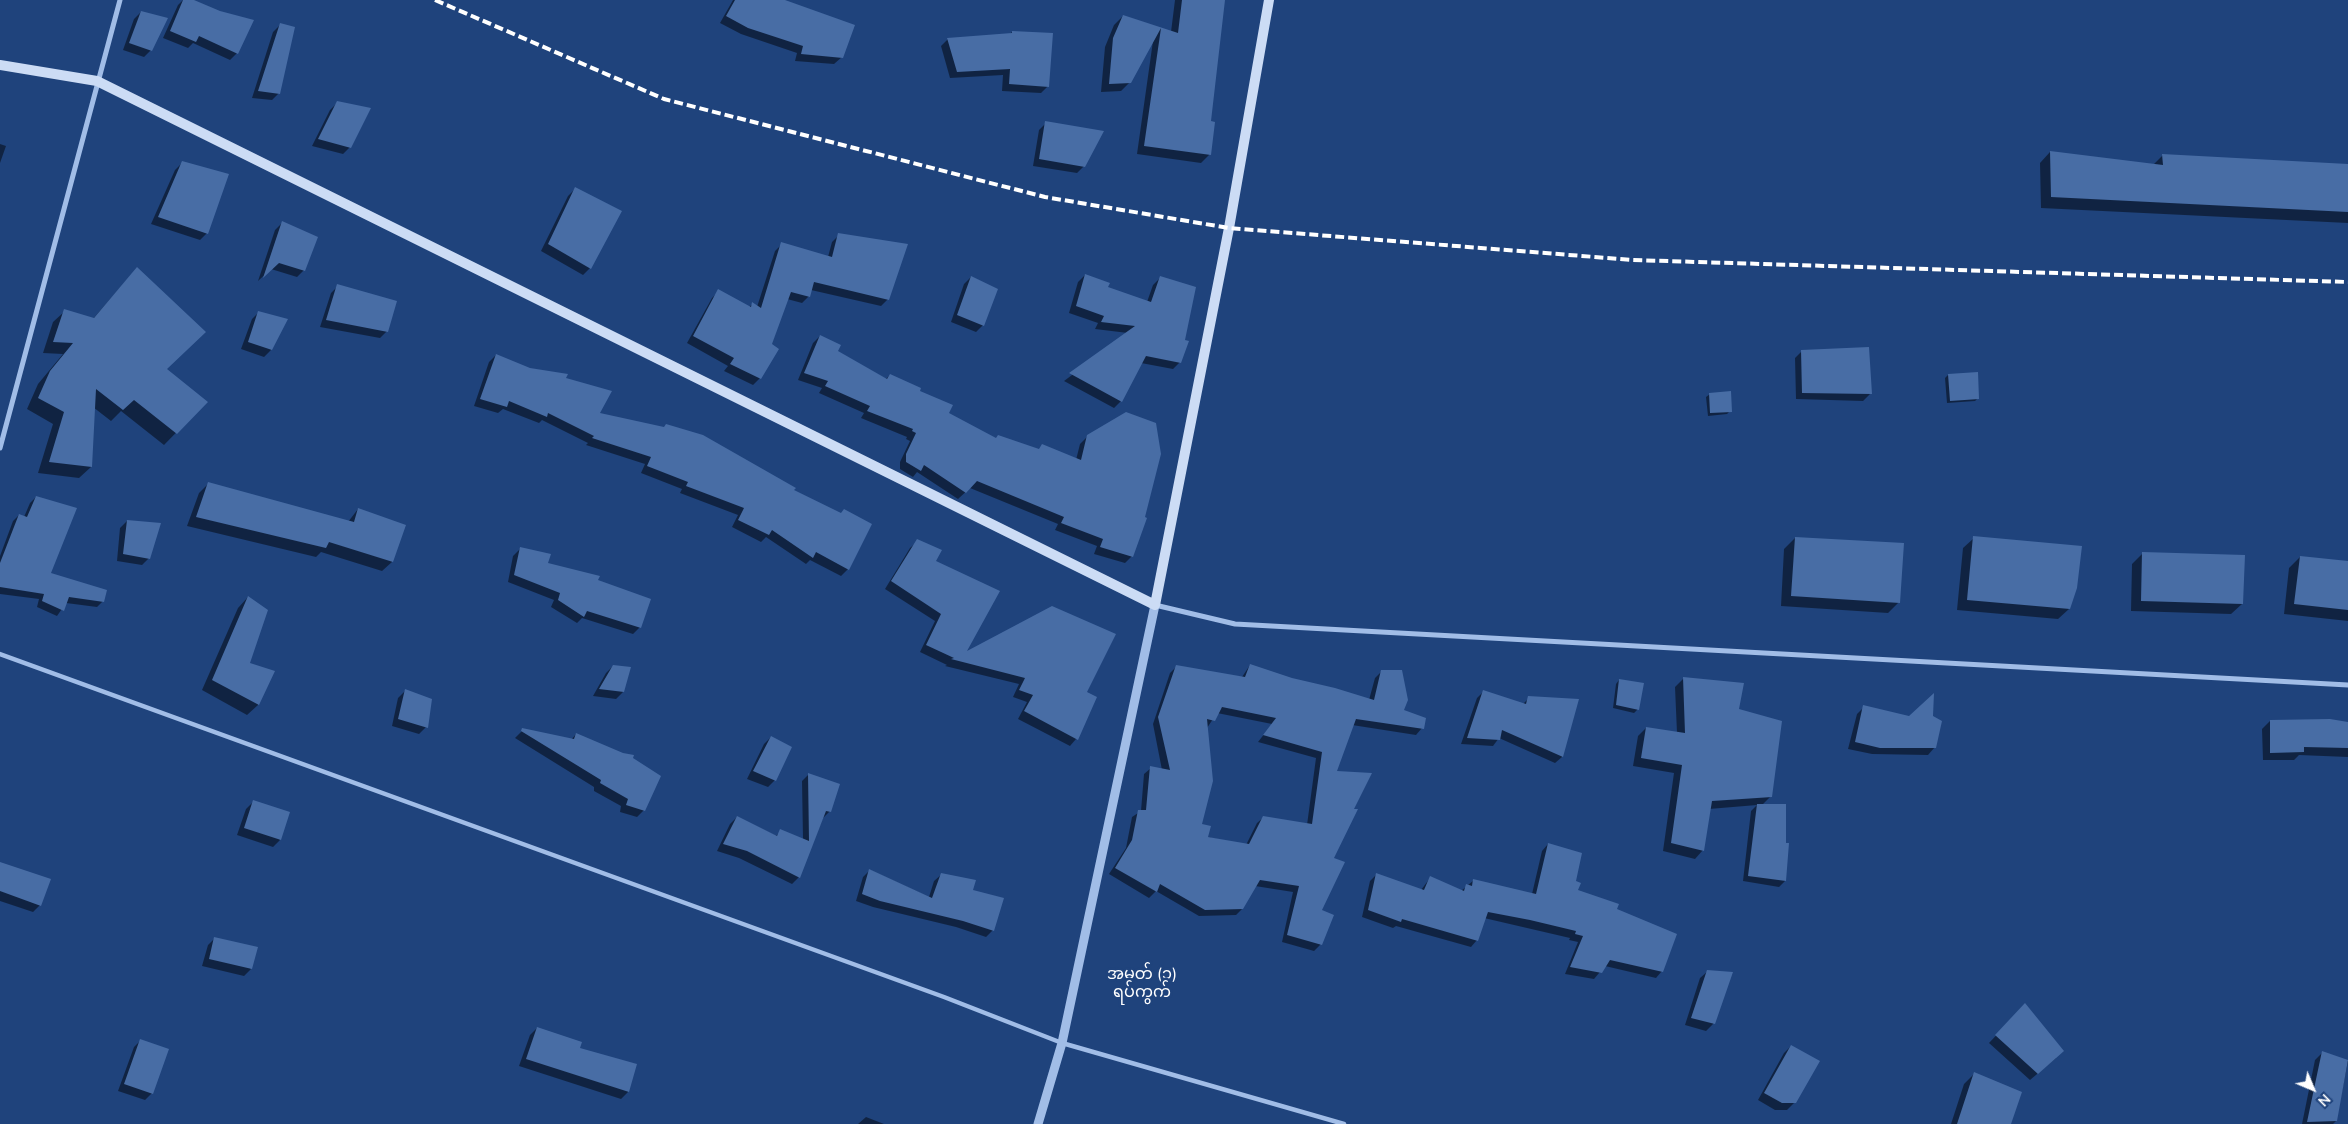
<!DOCTYPE html>
<meta charset="utf-8">
<style>
body{margin:0}
#map{position:relative;width:2348px;height:1124px;overflow:hidden;background:#1f437c;font-family:"Nunito Sans",sans-serif}
canvas{display:block}
.north{position:absolute;left:2288px;top:1064px;width:50px;height:50px;-webkit-text-stroke:4px #1f437c;paint-order:stroke;rotate:135deg;font-size:14px;font-weight:700;line-height:20px;text-align:center;color:#fff}
.north::after{content:'';display:block;margin:auto;width:18px;height:22px;background:#fff;clip-path:polygon(50% 0,100% 100%,50% 72%,0 100%)}
</style>
<div id="map">
<canvas width="2348" height="1124"></canvas>
<div class="north">N</div>
</div>
<script>
const ctx = document.querySelector('canvas').getContext('2d');
ctx.lineJoin = 'round';
function fill(path, color) { ctx.fillStyle = color; ctx.fill(path, 'evenodd'); }
function trace(path, color, width, dash) { ctx.strokeStyle = color; ctx.lineWidth = width; ctx.lineCap = dash ? 'butt' : 'round'; ctx.setLineDash(dash || []); ctx.stroke(path); }
function label(font, color, halo, rows, align = 'center') {
  ctx.font = font + ' "Nunito Sans","Noto Sans Myanmar",sans-serif'; ctx.lineWidth = 5; ctx.setLineDash([]); ctx.textBaseline = 'middle'; ctx.strokeStyle = halo; ctx.fillStyle = color; for (const [text, x, y, turn = 0] of rows) {
    ctx.save(); ctx.translate(x, y); ctx.rotate((+turn || 0) * Math.PI / 180); ctx.textAlign = isNaN(turn) ? turn : align; if (halo) ctx.strokeText(text, 0, 0); ctx.fillText(text, 0, 0); ctx.restore();
  }
}
fill(new Path2D(`
 M 183,0 L 190,0 L 220,13 L 237,53 L 230,60 L 193,43 L 188,48 L 163,38 L 178,5 Z
 M 733,0 L 781,0 L 842,57 L 834,64 L 795,61 L 797,53 L 741,34 L 720,23 Z
 M 1175,0 L 1223,0 L 1210,122 L 1209,155 L 1201,163 L 1137,154 L 1153,41 L 1130,82 L 1121,91 L 1101,92 L 1105,47 L 1114,25 L 1123,16 L 1171,32 Z
 M 141,12 L 151,50 L 144,57 L 123,50 L 134,19 Z
 M 280,25 L 279,93 L 272,100 L 252,98 L 273,32 Z
 M 1012,32 L 1048,86 L 1041,93 L 1002,91 L 1003,75 L 950,78 L 941,46 L 948,39 L 1010,34 Z
 M 337,103 L 350,147 L 343,154 L 312,146 L 330,110 Z
 M 1046,123 L 1084,166 L 1077,173 L 1033,166 L 1039,130 Z
 M 0,144 L 6,146 L 0,163 Z
 M 2050,152 L 2153,165 L 2163,155 L 2348,165 L 2348,223 L 2041,208 L 2040,163 Z
 M 182,163 L 207,233 L 200,240 L 151,224 L 175,170 Z
 M 575,189 L 590,268 L 583,275 L 541,251 L 568,196 Z
 M 282,223 L 304,270 L 297,277 L 271,269 L 258,281 L 275,230 Z
 M 839,235 L 888,299 L 881,306 L 811,290 L 809,296 L 802,303 L 787,299 L 760,378 L 753,385 L 724,371 L 728,366 L 687,343 L 712,298 L 719,291 L 749,307 L 753,304 L 757,307 L 775,251 L 782,244 L 828,257 L 832,242 Z
 M 137,268 L 165,369 L 206,402 L 164,445 L 121,411 L 111,421 L 93,407 L 91,467 L 79,478 L 38,473 L 53,424 L 27,409 L 38,384 L 63,354 L 43,353 L 53,322 L 65,311 L 93,319 Z
 M 1085,275 L 1107,288 L 1147,302 L 1153,285 L 1160,278 L 1180,362 L 1173,369 L 1141,363 L 1121,401 L 1114,408 L 1064,381 L 1128,333 L 1095,329 L 1098,323 L 1069,313 L 1078,282 Z
 M 971,277 L 983,325 L 976,332 L 951,322 L 964,284 Z
 M 338,286 L 387,331 L 380,338 L 320,327 L 331,293 Z
 M 259,312 L 271,350 L 264,357 L 241,349 L 252,319 Z
 M 820,336 L 836,351 L 886,379 L 890,375 L 918,391 L 948,414 L 995,439 L 1076,460 L 1080,444 L 1088,436 L 1132,556 L 1125,563 L 1094,554 L 1097,546 L 1055,530 L 1058,524 L 970,488 L 958,499 L 917,472 L 913,477 L 900,469 L 900,462 L 910,441 L 906,439 L 907,437 L 861,418 L 864,413 L 819,393 L 822,388 L 798,380 L 813,343 Z
 M 1802,351 L 1870,394 L 1863,401 L 1796,399 L 1795,358 Z
 M 496,355 L 529,370 L 564,379 L 598,414 L 793,491 L 848,569 L 841,576 L 810,560 L 806,564 L 766,537 L 761,542 L 732,527 L 738,515 L 680,493 L 682,489 L 641,473 L 645,464 L 586,445 L 588,443 L 542,420 L 539,423 L 503,409 L 498,413 L 474,406 L 489,362 Z
 M 1948,375 L 1978,398 L 1975,401 L 1947,403 L 1945,378 Z
 M 1710,394 L 1730,411 L 1727,414 L 1708,416 L 1706,397 Z
 M 208,484 L 348,522 L 358,509 L 404,526 L 392,562 L 382,571 L 321,552 L 316,557 L 187,526 L 199,493 Z
 M 36,497 L 49,574 L 103,601 L 97,607 L 66,603 L 57,616 L 37,607 L 39,599 L 0,594 L 0,556 L 13,521 L 19,515 L 24,517 L 30,503 Z
 M 127,521 L 149,558 L 142,565 L 117,561 L 120,528 Z
 M 1795,538 L 1899,602 L 1888,613 L 1781,606 L 1784,549 Z
 M 1974,538 L 2069,609 L 2058,619 L 1957,610 L 1963,548 Z
 M 918,541 L 935,561 L 964,654 L 1095,697 L 1076,739 L 1070,746 L 1018,719 L 1027,702 L 1013,697 L 1019,684 L 945,666 L 947,665 L 920,652 L 935,621 L 885,589 L 910,548 Z
 M 520,549 L 546,564 L 597,580 L 640,627 L 633,634 L 582,618 L 577,623 L 551,607 L 554,600 L 508,582 L 513,556 Z
 M 2143,553 L 2242,604 L 2231,614 L 2131,611 L 2132,564 Z
 M 2300,557 L 2348,562 L 2348,621 L 2284,614 L 2289,568 Z
 M 248,597 L 248,664 L 273,672 L 258,705 L 247,715 L 202,690 L 238,608 Z
 M 1250,665 L 1292,680 L 1369,700 L 1375,678 L 1382,671 L 1402,711 L 1422,728 L 1416,735 L 1352,725 L 1336,772 L 1332,859 L 1321,910 L 1332,916 L 1320,945 L 1314,951 L 1282,942 L 1293,892 L 1255,886 L 1242,909 L 1236,915 L 1199,916 L 1156,891 L 1149,898 L 1109,874 L 1126,848 L 1132,817 L 1141,811 L 1144,774 L 1151,768 L 1162,770 L 1153,724 L 1170,673 L 1176,667 L 1242,677 ZM 1217,713 L 1272,724 L 1258,742 L 1316,758 L 1307,825 L 1264,817 L 1257,823 L 1246,845 L 1207,837 L 1201,825 L 1207,728 Z
 M 613,666 L 623,692 L 616,699 L 593,696 L 606,673 Z
 M 1684,678 L 1738,710 L 1771,796 L 1762,805 L 1784,844 L 1787,844 L 1785,881 L 1779,887 L 1743,881 L 1751,811 L 1757,805 L 1709,809 L 1703,850 L 1695,859 L 1663,851 L 1674,773 L 1633,766 L 1638,736 L 1646,728 L 1677,733 L 1675,687 Z
 M 1619,680 L 1643,684 L 1637,710 L 1634,713 L 1613,708 L 1616,684 Z
 M 405,691 L 426,727 L 419,734 L 392,726 L 398,698 Z
 M 1483,692 L 1523,704 L 1529,698 L 1577,701 L 1562,757 L 1555,763 L 1499,738 L 1493,746 L 1461,744 L 1477,698 Z
 M 1864,707 L 1910,717 L 1935,747 L 1928,755 L 1872,754 L 1848,749 L 1857,714 Z
 M 2270,721 L 2348,723 L 2348,757 L 2299,755 L 2294,760 L 2263,760 L 2262,729 Z
 M 523,730 L 571,740 L 576,734 L 644,810 L 637,817 L 620,812 L 621,806 L 594,791 L 594,787 L 515,738 Z
 M 771,737 L 775,780 L 768,787 L 747,779 L 764,744 Z
 M 809,774 L 830,811 L 823,818 L 799,877 L 792,884 L 739,858 L 717,851 L 730,824 L 737,817 L 776,836 L 781,831 L 803,839 L 802,781 Z
 M 253,802 L 280,840 L 273,847 L 237,835 L 246,809 Z
 M 1548,844 L 1574,882 L 1576,891 L 1615,909 L 1662,971 L 1656,978 L 1605,966 L 1594,979 L 1565,974 L 1578,942 L 1569,940 L 1570,938 L 1484,918 L 1477,940 L 1471,947 L 1396,926 L 1393,928 L 1362,917 L 1370,881 L 1376,875 L 1421,890 L 1430,878 L 1461,891 L 1474,880 L 1532,894 L 1542,851 Z
 M 0,864 L 40,905 L 33,912 L 0,901 Z
 M 870,870 L 929,897 L 934,881 L 942,874 L 972,891 L 993,930 L 986,937 L 956,927 L 873,907 L 856,901 L 863,877 Z
 M 215,938 L 251,969 L 244,976 L 202,966 L 208,945 Z
 M 1708,971 L 1731,973 L 1713,1024 L 1706,1031 L 1685,1025 L 1700,978 Z
 M 2025,1005 L 2056,1058 L 2030,1080 L 1989,1043 Z
 M 537,1028 L 578,1049 L 635,1064 L 628,1092 L 621,1099 L 519,1066 L 530,1035 Z
 M 141,1040 L 152,1093 L 145,1100 L 118,1091 L 134,1047 Z
 M 1791,1046 L 1795,1102 L 1787,1110 L 1775,1110 L 1758,1100 L 1784,1053 Z
 M 2322,1053 L 2348,1061 L 2336,1121 L 2333,1124 L 2302,1124 L 2315,1060 Z
 M 1974,1074 L 2010,1124 L 1951,1124 L 1964,1084 Z
 M 866,1117 L 884,1124 L 858,1124 Z`), '#0007');
fill(new Path2D(`
 M 183,0 L 194,0 L 220,11 L 254,20 L 238,54 L 199,36 L 196,42 L 170,31 Z
 M 735,0 L 785,0 L 855,25 L 843,58 L 801,54 L 803,46 L 748,28 L 726,16 Z
 M 1182,0 L 1225,0 L 1211,121 L 1215,122 L 1211,155 L 1144,146 L 1161,28 L 1131,83 L 1109,84 L 1113,38 L 1123,15 L 1178,33 Z
 M 141,11 L 168,18 L 152,51 L 129,43 Z
 M 280,23 L 295,27 L 280,94 L 258,91 Z
 M 1012,31 L 1053,33 L 1049,87 L 1009,84 L 1010,69 L 957,72 L 947,38 L 1012,33 Z
 M 337,101 L 371,108 L 351,148 L 318,139 Z
 M 1045,121 L 1104,131 L 1085,167 L 1039,159 Z
 M 2050,151 L 2163,165 L 2162,154 L 2348,164 L 2348,212 L 2051,197 Z
 M 182,161 L 229,174 L 208,234 L 158,217 Z
 M 575,187 L 622,211 L 591,269 L 548,244 Z
 M 282,221 L 318,237 L 305,271 L 279,263 L 263,278 Z
 M 838,233 L 908,244 L 889,300 L 814,282 L 810,297 L 791,292 L 772,344 L 779,349 L 761,379 L 730,364 L 734,358 L 693,336 L 718,289 L 751,307 L 752,302 L 761,308 L 781,242 L 832,257 Z
 M 137,267 L 206,332 L 167,369 L 208,402 L 177,434 L 134,400 L 123,410 L 96,389 L 92,467 L 49,462 L 64,412 L 38,398 L 50,371 L 73,343 L 53,342 L 64,309 L 94,318 Z
 M 1085,274 L 1110,283 L 1108,287 L 1151,302 L 1160,276 L 1196,287 L 1185,340 L 1189,341 L 1181,363 L 1146,356 L 1122,402 L 1069,373 L 1135,326 L 1101,322 L 1104,316 L 1076,306 Z
 M 971,276 L 998,289 L 984,326 L 957,315 Z
 M 337,284 L 397,301 L 388,332 L 326,320 Z
 M 258,311 L 288,319 L 272,350 L 248,342 Z
 M 820,335 L 841,345 L 838,351 L 887,379 L 890,374 L 921,388 L 920,391 L 953,405 L 949,413 L 996,438 L 998,435 L 1039,449 L 1042,444 L 1081,460 L 1087,435 L 1126,412 L 1156,423 L 1161,454 L 1145,517 L 1147,518 L 1133,557 L 1100,547 L 1103,539 L 1061,523 L 1064,517 L 977,481 L 966,493 L 924,465 L 921,471 L 906,462 L 906,454 L 916,433 L 912,431 L 913,429 L 867,411 L 870,406 L 825,386 L 828,381 L 804,373 Z
 M 1869,347 L 1872,394 L 1802,393 L 1801,350 Z
 M 496,354 L 530,368 L 568,374 L 566,378 L 612,391 L 600,413 L 664,427 L 666,424 L 703,435 L 796,488 L 794,490 L 841,513 L 844,509 L 872,524 L 849,570 L 816,552 L 813,558 L 772,530 L 769,535 L 738,520 L 744,508 L 686,486 L 688,482 L 647,466 L 651,457 L 592,438 L 594,436 L 548,413 L 547,417 L 509,401 L 507,407 L 480,399 Z
 M 1978,372 L 1979,399 L 1950,401 L 1948,374 Z
 M 1731,391 L 1732,412 L 1710,413 L 1709,393 Z
 M 208,482 L 354,522 L 358,508 L 406,525 L 393,562 L 329,542 L 326,548 L 196,517 Z
 M 36,496 L 77,508 L 51,573 L 107,590 L 104,602 L 69,597 L 64,611 L 42,601 L 44,594 L 0,587 L 0,563 L 19,514 L 27,517 Z
 M 127,520 L 161,523 L 150,559 L 123,554 Z
 M 1973,536 L 2082,546 L 2077,588 L 2070,609 L 1967,600 Z
 M 1795,537 L 1904,543 L 1900,603 L 1791,596 Z
 M 917,539 L 942,550 L 936,561 L 1000,591 L 967,651 L 1052,606 L 1116,634 L 1087,692 L 1097,697 L 1078,740 L 1024,711 L 1033,695 L 1019,690 L 1025,678 L 951,659 L 954,658 L 926,645 L 941,614 L 891,581 Z
 M 520,547 L 551,554 L 548,563 L 600,576 L 598,580 L 651,599 L 641,628 L 587,611 L 584,617 L 558,600 L 560,593 L 514,575 Z
 M 2142,552 L 2245,555 L 2243,604 L 2141,601 Z
 M 2300,556 L 2348,561 L 2348,610 L 2294,604 Z
 M 248,596 L 268,610 L 250,663 L 275,671 L 259,705 L 212,680 Z
 M 1250,664 L 1292,678 L 1335,688 L 1374,700 L 1381,670 L 1402,670 L 1408,700 L 1404,710 L 1426,718 L 1424,729 L 1356,719 L 1337,771 L 1372,773 L 1354,809 L 1358,809 L 1334,858 L 1345,862 L 1322,910 L 1334,915 L 1322,945 L 1287,935 L 1299,886 L 1260,880 L 1243,909 L 1205,910 L 1160,884 L 1157,892 L 1115,868 L 1132,840 L 1138,810 L 1146,810 L 1150,766 L 1170,770 L 1158,717 L 1176,665 L 1245,677 ZM 1222,707 L 1276,718 L 1263,735 L 1322,752 L 1312,824 L 1263,816 L 1249,844 L 1208,837 L 1211,826 L 1202,824 L 1213,781 L 1207,719 L 1215,721 Z
 M 613,665 L 631,667 L 624,692 L 599,689 Z
 M 1683,677 L 1744,683 L 1739,709 L 1782,721 L 1772,797 L 1712,801 L 1704,851 L 1671,843 L 1682,765 L 1641,758 L 1646,727 L 1685,733 Z
 M 1619,679 L 1644,683 L 1639,710 L 1616,705 Z
 M 405,689 L 432,699 L 428,728 L 398,719 Z
 M 1483,690 L 1526,704 L 1528,696 L 1579,699 L 1563,757 L 1502,730 L 1500,740 L 1467,738 Z
 M 1934,693 L 1933,716 L 1942,721 L 1936,748 L 1880,748 L 1855,742 L 1863,705 L 1909,716 Z
 M 2330,719 L 2348,722 L 2348,748 L 2304,747 L 2304,752 L 2270,753 L 2270,720 Z
 M 522,728 L 574,739 L 576,733 L 623,753 L 634,755 L 633,758 L 661,776 L 645,811 L 626,805 L 628,799 L 600,783 L 601,780 L 521,731 Z
 M 771,736 L 792,747 L 776,781 L 753,771 Z
 M 808,773 L 840,784 L 831,812 L 826,811 L 800,878 L 747,851 L 723,844 L 737,816 L 777,836 L 780,829 L 809,841 Z
 M 253,800 L 290,812 L 281,840 L 244,828 Z
 M 1757,804 L 1786,804 L 1786,843 L 1789,843 L 1786,881 L 1748,876 Z
 M 1548,843 L 1582,853 L 1576,881 L 1581,883 L 1578,890 L 1619,904 L 1617,909 L 1677,934 L 1663,972 L 1610,960 L 1602,973 L 1570,967 L 1583,936 L 1575,934 L 1576,931 L 1530,920 L 1488,912 L 1478,941 L 1402,919 L 1401,922 L 1368,910 L 1376,873 L 1424,890 L 1430,876 L 1464,891 L 1466,884 L 1472,886 L 1473,879 L 1536,894 Z
 M 0,862 L 51,879 L 41,906 L 0,891 Z
 M 869,869 L 932,898 L 941,873 L 976,880 L 973,890 L 1004,898 L 994,931 L 963,921 L 880,901 L 862,894 Z
 M 214,937 L 258,947 L 252,969 L 209,959 Z
 M 1707,970 L 1733,972 L 1715,1024 L 1691,1018 Z
 M 2025,1003 L 2064,1051 L 2038,1074 L 1995,1035 Z
 M 537,1027 L 582,1042 L 580,1048 L 637,1064 L 629,1092 L 526,1059 Z
 M 140,1039 L 169,1049 L 153,1094 L 124,1084 Z
 M 1791,1045 L 1820,1061 L 1796,1103 L 1782,1103 L 1764,1093 Z
 M 2322,1051 L 2348,1060 L 2337,1121 L 2307,1122 Z
 M 1974,1072 L 2022,1092 L 2011,1124 L 1957,1124 Z`), '#486da5');
trace(new Path2D(`
 M 0,654 L 944,997 L 1062,1043 L 1344,1124`), '#a1bde7', 4.5);
trace(new Path2D(`
 M 0,448 L 120,0
 M 1155,605 L 1235,624 L 2348,685`), '#a1bde7', 5);
trace(new Path2D(`
 M 1038,1124 L 1062,1043 L 1155,605`), '#a1bde7', 9);
trace(new Path2D(`
 M 0,65 L 97,81 L 1155,605 L 1229,228 L 1269,0`), '#ccdcf5', 10);
trace(new Path2D(`
 M 435,0 L 664,99 L 1045,197 L 1229,228 L 1633,260 L 2348,282`), '#fff', 4, [9, 4]);
label('16px', '#fff', '#1f437c', [
 ["အမှတ် (၁)",1142,975],
 ["ရပ်ကွက်",1142,993]
]);
</script>
